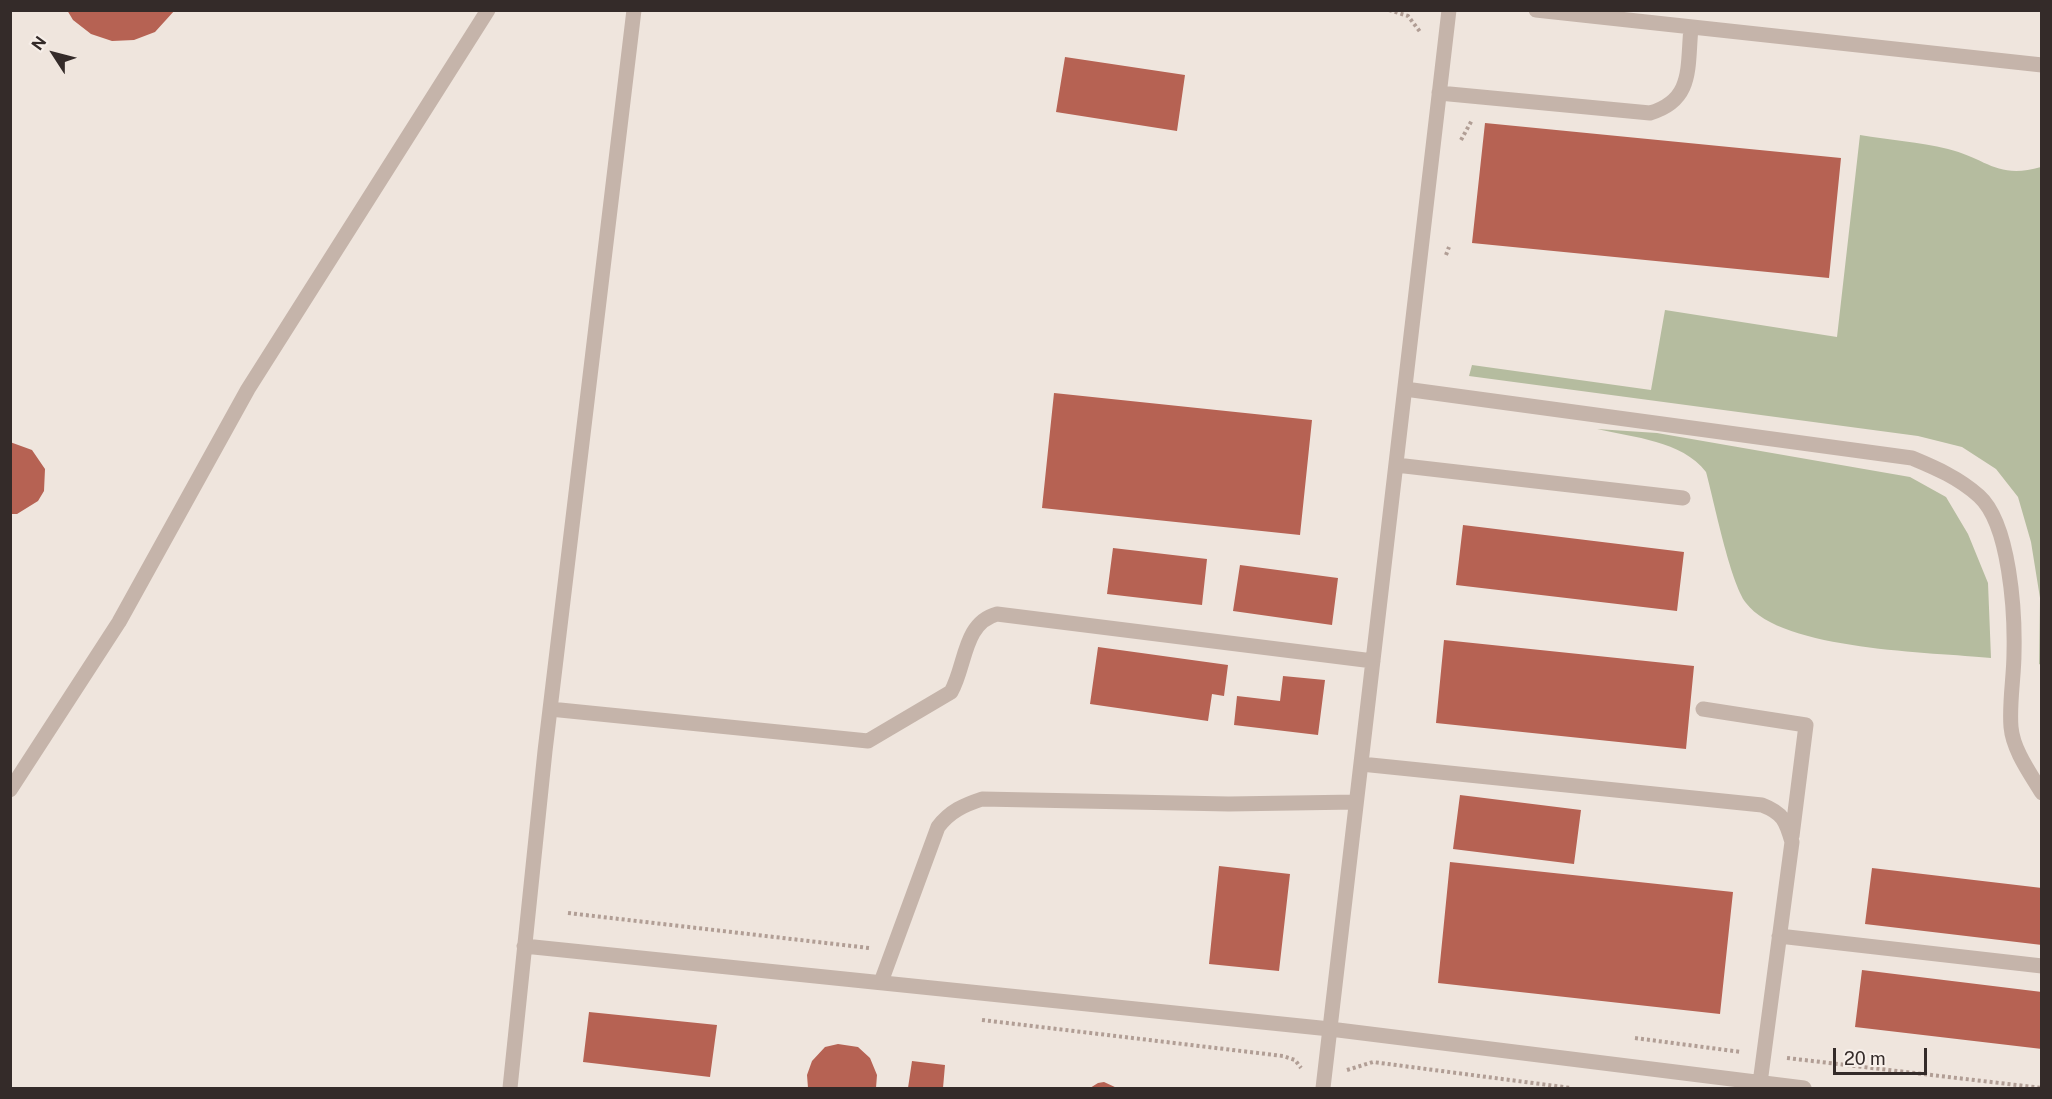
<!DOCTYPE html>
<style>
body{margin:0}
#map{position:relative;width:2052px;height:1099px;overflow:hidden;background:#efe5dd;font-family:"Public Sans",sans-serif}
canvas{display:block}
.frame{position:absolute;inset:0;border:12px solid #342b29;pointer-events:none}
.north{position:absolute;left:24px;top:24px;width:60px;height:60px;-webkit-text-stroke:4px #f7efe9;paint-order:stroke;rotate:306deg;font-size:16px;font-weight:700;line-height:24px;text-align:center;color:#342b29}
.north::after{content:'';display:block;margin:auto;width:21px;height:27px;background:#342b29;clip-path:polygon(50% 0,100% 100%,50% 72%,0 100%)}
.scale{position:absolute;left:1833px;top:1048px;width:94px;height:27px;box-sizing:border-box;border:3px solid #342b29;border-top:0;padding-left:8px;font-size:18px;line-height:21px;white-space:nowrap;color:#342b29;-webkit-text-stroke:4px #f7efe9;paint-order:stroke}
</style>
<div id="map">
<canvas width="2052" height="1099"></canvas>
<div class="frame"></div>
<div class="north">N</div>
<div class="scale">20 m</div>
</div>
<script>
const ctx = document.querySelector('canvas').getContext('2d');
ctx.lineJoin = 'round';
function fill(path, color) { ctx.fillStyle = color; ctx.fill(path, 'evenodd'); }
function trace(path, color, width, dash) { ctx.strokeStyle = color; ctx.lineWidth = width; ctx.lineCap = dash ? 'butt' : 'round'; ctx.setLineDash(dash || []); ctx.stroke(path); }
fill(new Path2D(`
 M 1860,135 C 1889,140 1919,142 1948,149 C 1986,158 1997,180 2041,167 L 2041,665 L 2039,664 L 2040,598 L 2031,542 L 2018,497 L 1996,469 L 1962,447 L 1918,436 L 1469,376 L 1472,365 L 1651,390 L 1665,310 L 1837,337 Z
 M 1597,429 L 1657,433 L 1910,477 L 1946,497 L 1968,534 L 1988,583 L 1991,658 C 1933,652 1782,651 1746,603 C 1730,582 1714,501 1706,472 C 1681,440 1634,438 1597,429 Z`), '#b5bc9f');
fill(new Path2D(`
 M 67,10 L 175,10 L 155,32 L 134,40 L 112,41 L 91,34 L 73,20 Z
 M 1065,57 L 1185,75 L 1177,131 L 1056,112 Z
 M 1485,123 L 1841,158 L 1829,278 L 1472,243 Z
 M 1054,393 L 1312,420 L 1300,535 L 1042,508 Z
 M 10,442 L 32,450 L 45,469 L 44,491 L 38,501 L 17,514 L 10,514 Z
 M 1463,525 L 1684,552 L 1677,611 L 1456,585 Z
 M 1113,548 L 1207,559 L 1202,605 L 1107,594 Z
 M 1240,565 L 1338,578 L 1332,625 L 1233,611 Z
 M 1444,640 L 1694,666 L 1686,749 L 1436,723 Z
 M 1098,647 L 1228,665 L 1224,696 L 1212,694 L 1208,721 L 1090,704 Z
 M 1283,676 L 1325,680 L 1318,735 L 1234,725 L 1237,696 L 1280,701 Z
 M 1460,795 L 1581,810 L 1574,864 L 1453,849 Z
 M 1450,862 L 1733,892 L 1720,1014 L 1438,983 Z
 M 1219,866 L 1290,874 L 1279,971 L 1209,964 Z
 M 1872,868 L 2042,888 L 2042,945 L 1865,924 Z
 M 1862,970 L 2042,992 L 2042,1049 L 1855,1027 Z
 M 589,1012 L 717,1025 L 710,1077 L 583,1062 Z
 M 838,1044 L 858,1047 L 870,1058 L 877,1075 L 876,1088 L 808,1088 L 807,1075 L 812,1061 L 825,1047 Z
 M 912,1061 L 945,1065 L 943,1088 L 908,1088 Z
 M 1104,1082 L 1117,1088 L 1090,1088 L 1098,1083 Z`), '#b66253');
trace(new Path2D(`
 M 1389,10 L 1408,16 L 1421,33
 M 1461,140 L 1472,120
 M 1446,255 L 1449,247
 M 568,913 L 869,948
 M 982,1020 L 1283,1056 L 1295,1060 L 1301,1068
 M 1635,1038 L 1741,1052
 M 1787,1058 L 2042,1088
 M 1347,1070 L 1373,1062 L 1571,1088`), '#b19e95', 4, [3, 3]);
trace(new Path2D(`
 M 1536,10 L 2042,65
 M 1439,93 L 1650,113 C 1694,100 1687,67 1691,28
 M 1405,389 L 1912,458 C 1936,468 1959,478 1979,496 C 2010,524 2015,613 2014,653 C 2014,677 2009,703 2011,727 C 2013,750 2030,773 2042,793
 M 1396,465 L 1683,498
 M 550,709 L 868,741 L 951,692 C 966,666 963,623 997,614 L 1373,661
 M 1703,709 L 1806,725 L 1792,836
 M 1361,764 L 1762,805 C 1783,813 1786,821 1792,842 L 1760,1083
 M 10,790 L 119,622 L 248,389 L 488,10
 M 1779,936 L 2042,966
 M 524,946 L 1330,1029 L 1804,1088
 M 881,982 L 938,827 C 950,811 964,805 982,799 L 1229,804 L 1356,802
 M 510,1088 L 545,751 L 634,10
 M 1323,1088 L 1449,10`), '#c5b4aa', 15);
</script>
